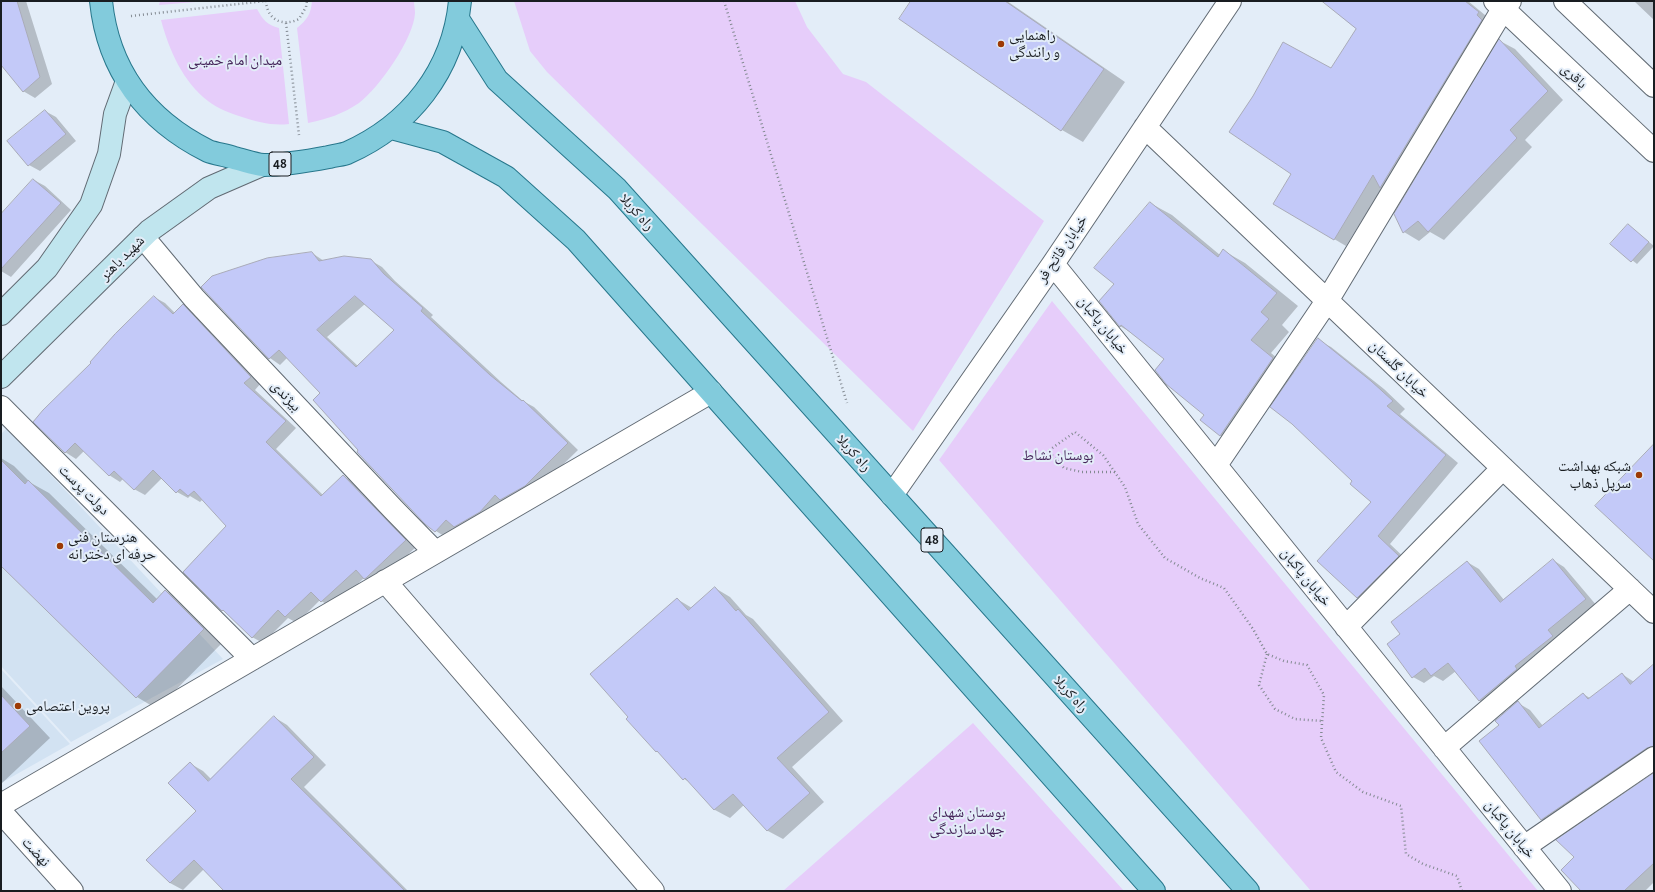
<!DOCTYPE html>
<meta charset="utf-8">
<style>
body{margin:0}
#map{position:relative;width:1655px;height:892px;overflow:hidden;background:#e3edf8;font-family:"Alegreya Sans",sans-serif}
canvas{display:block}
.frame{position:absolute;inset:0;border:2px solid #191d21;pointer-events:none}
</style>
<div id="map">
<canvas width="1655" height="892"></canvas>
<div class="frame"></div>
</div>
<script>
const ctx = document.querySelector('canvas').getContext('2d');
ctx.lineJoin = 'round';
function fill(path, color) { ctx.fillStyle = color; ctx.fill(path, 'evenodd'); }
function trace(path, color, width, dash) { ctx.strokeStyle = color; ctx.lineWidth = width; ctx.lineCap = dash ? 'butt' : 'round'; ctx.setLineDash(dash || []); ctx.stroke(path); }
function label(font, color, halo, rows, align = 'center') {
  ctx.font = font + ' "Alegreya Sans","Noto Naskh Arabic",sans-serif'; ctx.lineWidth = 4; ctx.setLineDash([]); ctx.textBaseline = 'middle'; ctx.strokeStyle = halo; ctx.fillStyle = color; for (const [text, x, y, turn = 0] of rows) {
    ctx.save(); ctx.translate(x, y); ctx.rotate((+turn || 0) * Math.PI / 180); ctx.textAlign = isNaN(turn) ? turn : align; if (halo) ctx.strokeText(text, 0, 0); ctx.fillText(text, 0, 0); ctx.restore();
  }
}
fill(new Path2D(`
 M 7,428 L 223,659 L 71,742 L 1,666 L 1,434 Z
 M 1,669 L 70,744 L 1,783 Z`), '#d2e2f2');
fill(new Path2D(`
 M 160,1 L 208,1 L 159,5 Z
 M 312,1 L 414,1 C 414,5 415,9 415,13 C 414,38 379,88 359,103 C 343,114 327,119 308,123 L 297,28 C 307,20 311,14 312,1 Z
 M 514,1 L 795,1 L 807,27 L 843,74 L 866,82 L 1044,221 L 913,431 L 547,72 L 530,51 Z
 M 257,9 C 263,20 267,25 279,28 L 289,124 C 272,126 258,122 242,117 C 230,113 218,109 208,101 C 183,82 169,50 161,20 Z
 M 1052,301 L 1538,891 L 1311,891 L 939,460 Z
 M 973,723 L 1124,891 L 783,891 Z`), '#e6cdfa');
fill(new Path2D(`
 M 1,1 L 26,1 L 52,84 L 35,98 L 23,91 L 1,63 Z
 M 912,1 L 1007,1 L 1125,82 L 1083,142 L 1062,130 L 900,19 Z
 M 1324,1 L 1468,1 L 1491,20 L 1393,195 L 1382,188 L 1346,246 L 1275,204 L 1293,174 L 1331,69 L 1358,29 Z
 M 1634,1 L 1654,1 L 1654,20 Z
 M 1500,41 L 1515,49 L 1563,100 L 1525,140 L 1532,147 L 1444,240 L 1430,232 L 1419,241 L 1404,232 L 1395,214 Z
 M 45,111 L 56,117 L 76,141 L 40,171 L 29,165 Z
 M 34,180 L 45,186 L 71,210 L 11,277 L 1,271 L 1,216 Z
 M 1150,203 L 1172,215 L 1220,255 L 1224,251 L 1245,263 L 1298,306 L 1282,325 L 1289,332 L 1271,353 L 1295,373 L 1318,340 L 1331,347 L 1384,389 L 1405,409 L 1400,414 L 1458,463 L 1390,544 L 1411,564 L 1371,604 L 1358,597 L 1372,502 L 1354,481 L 1293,424 L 1270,406 L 1242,448 L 1221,436 L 1202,420 L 1206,415 L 1165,359 L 1130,332 L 1120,326 L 1115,284 Z
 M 1628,225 L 1654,246 L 1637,264 L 1612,244 Z
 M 312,253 L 324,261 L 370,260 L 382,267 L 395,281 L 433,315 L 431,317 L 501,382 L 523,401 L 534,407 L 578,450 L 536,491 L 465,533 L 456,527 L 447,538 L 436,531 L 358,452 L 360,450 L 322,393 L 288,357 L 280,365 L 270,358 ZM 365,304 L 395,330 L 358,366 L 327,337 Z
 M 154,297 L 165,303 L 175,313 L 183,305 L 194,312 L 261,383 L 255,390 L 296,428 L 276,449 L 323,495 L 343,476 L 354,482 L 416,547 L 376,585 L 364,578 L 332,608 L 320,600 L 297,623 L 288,618 L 263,643 L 252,637 L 227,613 L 222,610 L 227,526 L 203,499 L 200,502 L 190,496 L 188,498 L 177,492 L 162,478 L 145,495 L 134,489 L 124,478 L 120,482 L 109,475 L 84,451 L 76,459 L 65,452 L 93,363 Z
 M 1,458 L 14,466 L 31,483 L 49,493 L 158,600 L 166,591 L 186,603 L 224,641 L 157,709 L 137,697 L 1,564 Z
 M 1553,560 L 1564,567 L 1597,606 L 1491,707 L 1480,701 L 1456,671 L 1443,681 L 1434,676 L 1424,683 L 1413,677 L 1402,635 L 1467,562 L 1479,569 L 1504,600 Z
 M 715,588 L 730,597 L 746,615 L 753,619 L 843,721 L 792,767 L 824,802 L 783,839 L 768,831 L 744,805 L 730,818 L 715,810 L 691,783 L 684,779 L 661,754 L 656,751 L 677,599 L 692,608 Z
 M 1622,674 L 1634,682 L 1654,678 L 1654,758 L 1554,827 L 1542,820 L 1501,726 L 1518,703 L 1530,710 L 1543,726 L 1583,694 L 1590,698 Z
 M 1,686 L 50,738 L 1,784 Z
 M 274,717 L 287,725 L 326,765 L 304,787 L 408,891 L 225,891 L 204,869 L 183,890 L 170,883 L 198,811 L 191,764 L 203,771 L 211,779 Z
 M 1654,774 L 1654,882 L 1645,891 L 1584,891 L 1575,858 Z`), '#0003');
const building = new Path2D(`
 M 1,1 L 17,1 L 40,77 L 23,92 L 1,65 Z
 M 911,1 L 1005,1 L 1104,69 L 1061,131 L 899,19 Z
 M 1322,1 L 1465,1 L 1479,12 L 1477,15 L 1482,20 L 1380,188 L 1373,175 L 1334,240 L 1273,204 L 1291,174 L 1229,132 L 1253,96 L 1283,42 L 1331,68 L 1356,29 Z
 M 1499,39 L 1548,91 L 1510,130 L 1517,138 L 1428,232 L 1418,221 L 1403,233 L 1394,214 Z
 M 45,110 L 66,134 L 28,166 L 7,141 Z
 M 33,179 L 61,203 L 1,269 L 1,214 Z
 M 1150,202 L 1218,257 L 1223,249 L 1277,293 L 1261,312 L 1269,319 L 1251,340 L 1273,358 L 1220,436 L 1200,420 L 1204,415 L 1166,384 L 1155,370 L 1164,359 L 1121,325 L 1120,327 L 1099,301 L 1114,284 L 1094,268 Z
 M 1628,224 L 1649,242 L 1631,262 L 1610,244 Z
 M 312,252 L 319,261 L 344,256 L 371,259 L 384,274 L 423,308 L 421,311 L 490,375 L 522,401 L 523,400 L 568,443 L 525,486 L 500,500 L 495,495 L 480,512 L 454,527 L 446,520 L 435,532 L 425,524 L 357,452 L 358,450 L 313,400 L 320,393 L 279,350 L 269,359 L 201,287 L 212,276 L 267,258 ZM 355,296 L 394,330 L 356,367 L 317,330 Z
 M 154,296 L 173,314 L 183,304 L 251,377 L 244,383 L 286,421 L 266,442 L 321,496 L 343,475 L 406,540 L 366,578 L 364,579 L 356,570 L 321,602 L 311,592 L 285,617 L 278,610 L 252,638 L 223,610 L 222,611 L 183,572 L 226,526 L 194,491 L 188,496 L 180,489 L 176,493 L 153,470 L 134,490 L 114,471 L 109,476 L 75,443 L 65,453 L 33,422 L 43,410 L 91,363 L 90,362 L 115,334 Z
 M 1318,338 L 1371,381 L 1393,401 L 1387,406 L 1446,455 L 1378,536 L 1399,556 L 1357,598 L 1317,561 L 1371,502 L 1350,484 L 1352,481 L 1292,424 L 1270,407 Z
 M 1654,444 L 1654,561 L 1595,506 Z
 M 1,460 L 25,484 L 28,480 L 153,603 L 165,590 L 204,629 L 136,698 L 1,566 Z
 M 1553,559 L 1586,599 L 1548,630 L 1553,636 L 1515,666 L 1517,669 L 1479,701 L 1448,663 L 1431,676 L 1425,668 L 1412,678 L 1387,644 L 1400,634 L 1391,622 L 1467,561 L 1500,602 Z
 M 715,587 L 736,611 L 738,609 L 829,712 L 777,758 L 810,793 L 767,831 L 733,794 L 714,810 L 685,778 L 683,780 L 657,751 L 656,752 L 626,719 L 628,717 L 590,674 L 677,598 L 688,610 Z
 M 1654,664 L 1654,746 L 1647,748 L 1541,820 L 1479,741 L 1499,725 L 1495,721 L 1518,701 L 1539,728 L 1583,693 L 1588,699 L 1622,673 L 1630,684 Z
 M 1,695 L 30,726 L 1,753 Z
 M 274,716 L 314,757 L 291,779 L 405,891 L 224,891 L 194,860 L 170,883 L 146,860 L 196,811 L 168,783 L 190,762 L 208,781 Z
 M 1654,773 L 1654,863 L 1624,891 L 1581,891 L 1561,870 L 1574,857 L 1556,840 Z`);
fill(building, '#c3c9f8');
trace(building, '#a9abb8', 1);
const street = new Path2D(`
 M 1495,1 L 1654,151
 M 1565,1 L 1654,86
 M 1145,127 L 1654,612
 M 143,237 L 194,298 L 393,509 L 435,552
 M 1053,264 L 1560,891
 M 1,407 L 252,659
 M 1216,465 L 1327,301 L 1503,9 L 1510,1
 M 892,495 L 1053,264 L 1230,1
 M 385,581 L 653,891
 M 1346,627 L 1503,468
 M 1444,748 L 1630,589
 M 1,805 L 711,392
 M 1,812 L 72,891
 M 1524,847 L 1654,758`);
const secondary = new Path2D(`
 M 1,314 L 47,268 L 91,205 L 109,154 L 115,114 L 127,81
 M 1,377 L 149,231 L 209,188 L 262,165`);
const primary = new Path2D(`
 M 101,1 C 108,70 146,120 208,151 C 216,154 226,155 234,158 C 243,160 254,164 263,165 C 286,165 308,161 329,157 C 335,155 342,155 347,153 C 410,125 453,71 460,1
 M 458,19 L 497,80 L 617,189 L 1248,891
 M 391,128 L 443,142 L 506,177 L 576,240 L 1154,891`);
trace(street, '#616a73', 24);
trace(secondary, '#616a73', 24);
trace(primary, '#27778c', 24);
trace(new Path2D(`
 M 266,1 C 267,20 283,27 299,19 L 306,7 L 307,1
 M 724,1 L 847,403
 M 131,16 L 265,1
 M 286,23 L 299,135
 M 1115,472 L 1082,472 L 1064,468 L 1048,451 L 1075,432 L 1103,455 L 1125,487 L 1138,524 L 1165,558 L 1200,578 L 1224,588 L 1253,629 L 1267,654 L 1284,661 L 1307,665 L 1324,695 L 1321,738 L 1336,772 L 1363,792 L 1401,806 L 1406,854 L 1423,864 L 1457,876 L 1462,891
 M 1267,654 L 1259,685 L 1275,709 L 1295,719 L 1322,721`), '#838a92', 2.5, [1, 3]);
trace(street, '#fff', 22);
trace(secondary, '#c0e5ee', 22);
trace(primary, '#82cbdc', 22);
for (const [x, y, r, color] of [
 [1001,44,4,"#9d3a04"],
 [1639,475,4,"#9d3a04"],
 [60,546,4,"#9d3a04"],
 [18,706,4,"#9d3a04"]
]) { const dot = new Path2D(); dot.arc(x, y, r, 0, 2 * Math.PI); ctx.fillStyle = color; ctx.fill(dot); trace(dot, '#e3edf8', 1.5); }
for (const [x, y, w] of [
 [280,164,22],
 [932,540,22]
]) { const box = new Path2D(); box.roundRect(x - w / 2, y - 12, w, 24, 3); ctx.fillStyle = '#e3edf8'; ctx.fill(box); trace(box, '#191d21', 1); }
label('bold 14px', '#191d21', null, [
 ["48",280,164],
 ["48",932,540]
]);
label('15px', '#191d21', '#e3edf8', [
 ["راهنمایی",1009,35],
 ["و رانندگی",1009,52],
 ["شبکه بهداشت",1631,466,"right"],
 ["سرپل ذهاب",1631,483,"right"],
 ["هنرستان فنی",68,537],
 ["حرفه ای دخترانه",68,554],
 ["پروین اعتصامی",26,706]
], 'left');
label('15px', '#45255a', '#e3edf8', [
 ["میدان امام خمینی",235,60],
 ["بوستان نشاط",1058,455],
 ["بوستان شهدای",967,812],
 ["جهاد سازندگی",967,829]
]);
label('15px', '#191d21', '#e3edf8', [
 ["باقری",1574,76,43],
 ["راه کربلا",637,212,48],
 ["خیابان فاتح فر",1062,249,-56],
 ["شهید باهنر",122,258,-45],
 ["خیابان پاکبان",1103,325,51],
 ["خیابان گلستان",1399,369,44],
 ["بیژندی",286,396,47],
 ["راه کربلا",854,453,48],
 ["دولت پرست",84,490,45],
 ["خیابان پاکبان",1306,577,51],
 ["راه کربلا",1071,694,48],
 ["خیابان پاکبان",1510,829,51],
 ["نهضت",36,852,48]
]);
</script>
